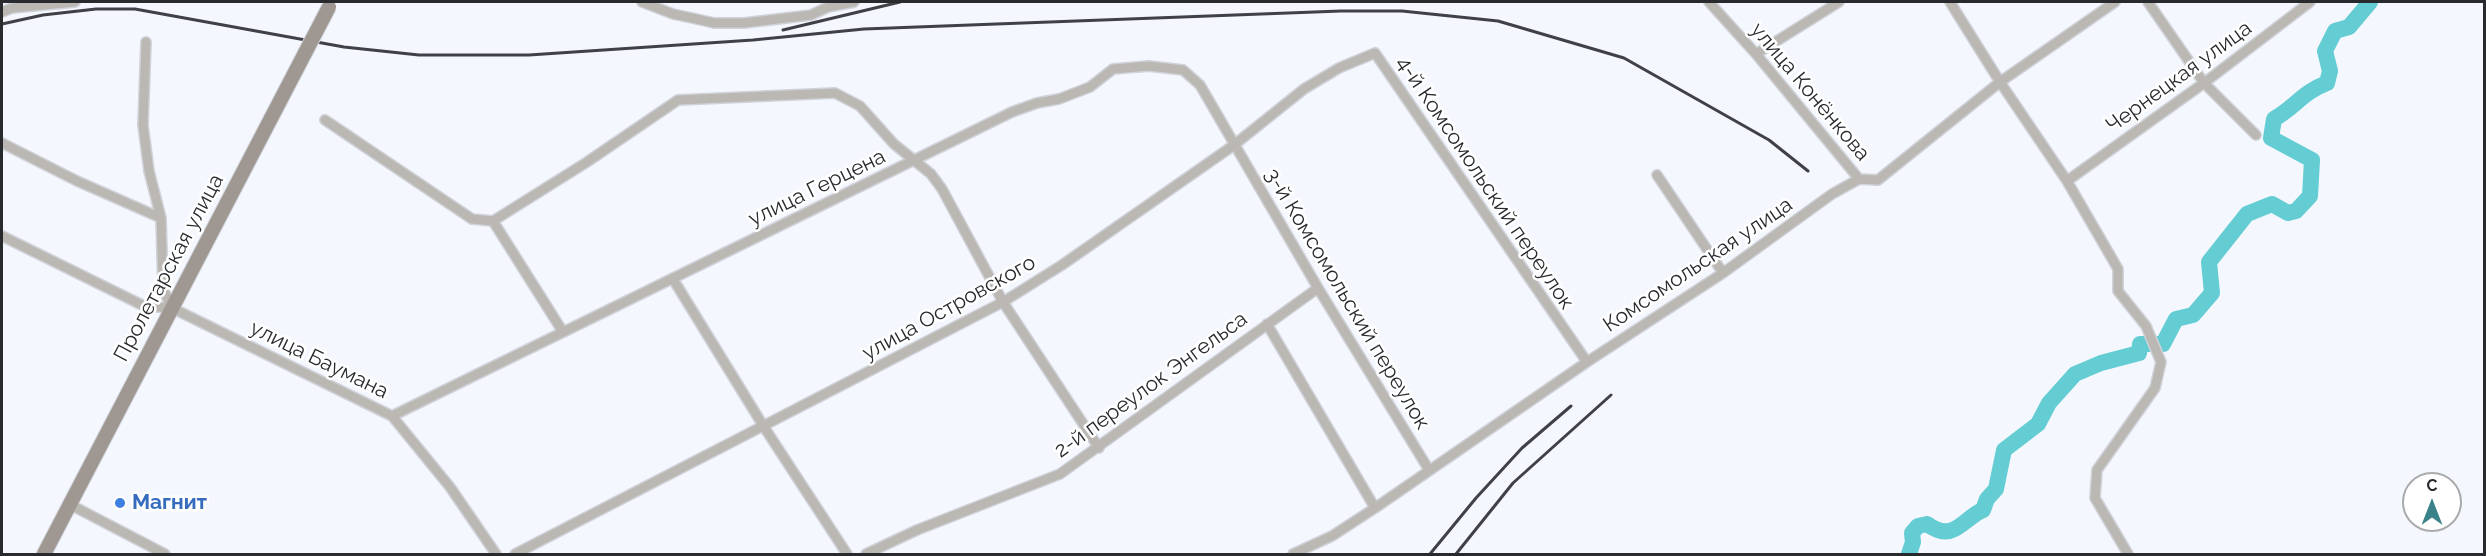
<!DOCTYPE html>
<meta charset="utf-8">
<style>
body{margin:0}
#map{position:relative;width:2486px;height:556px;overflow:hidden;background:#f4f8fe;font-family:Raleway,sans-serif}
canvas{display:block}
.frame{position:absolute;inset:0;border:3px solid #282a2e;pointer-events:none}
.north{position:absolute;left:2402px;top:472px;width:60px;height:60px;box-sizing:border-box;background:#fff;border:2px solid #a9aaab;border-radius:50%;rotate:0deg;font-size:16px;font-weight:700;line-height:24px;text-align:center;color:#282a2e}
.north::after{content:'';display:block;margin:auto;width:21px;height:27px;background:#398287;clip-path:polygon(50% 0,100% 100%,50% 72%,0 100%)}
</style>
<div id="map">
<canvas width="2486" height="556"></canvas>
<div class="frame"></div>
<div class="north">С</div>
</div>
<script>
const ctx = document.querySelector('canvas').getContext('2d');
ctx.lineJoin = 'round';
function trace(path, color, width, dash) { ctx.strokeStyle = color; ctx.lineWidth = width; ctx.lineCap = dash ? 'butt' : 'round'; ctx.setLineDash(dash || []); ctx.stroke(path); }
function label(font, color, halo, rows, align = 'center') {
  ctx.font = font + ' Raleway,sans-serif'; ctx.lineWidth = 5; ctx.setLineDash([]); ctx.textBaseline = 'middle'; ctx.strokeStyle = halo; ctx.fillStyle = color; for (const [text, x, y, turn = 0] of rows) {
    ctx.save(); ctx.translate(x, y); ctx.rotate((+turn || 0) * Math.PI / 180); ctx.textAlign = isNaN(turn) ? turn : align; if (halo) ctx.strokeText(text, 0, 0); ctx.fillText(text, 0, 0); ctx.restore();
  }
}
trace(new Path2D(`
 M 1909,554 L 1913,542 L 1912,533 L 1918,526 L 1927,524 C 1954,544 1963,518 1983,510 L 1987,499 L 1996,489 L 2004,450 L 2038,424 L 2049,403 L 2075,374 L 2101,363 L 2139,353 L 2140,344 L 2163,344 L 2176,319 L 2193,315 L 2212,293 L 2209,262 L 2247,214 L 2272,204 L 2288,213 L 2296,211 L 2310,196 L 2312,160 L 2271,138 L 2274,119 C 2295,107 2303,92 2327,83 L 2330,71 L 2325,51 L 2335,31 L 2349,27 L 2370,2`), '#64ccd3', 16);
const street = new Path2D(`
 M 642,2 L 673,14 L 692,18 L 714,23 L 744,23 L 811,15 L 828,7 L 854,2
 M 1709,2 L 1756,54 L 1859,179
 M 1950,2 L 2000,82 L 2067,181 L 2118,269 L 2118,291 L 2146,326 L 2161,362 L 2155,388 L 2097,470 L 2095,498 L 2128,554
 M 2148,2 L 2204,83 L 2256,135
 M 2,12 L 12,8 L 75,2
 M 146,42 L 143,125 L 149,171 L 161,218 L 163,289 L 172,308
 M 1756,54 L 1839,2
 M 325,120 L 472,219 L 493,221 L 563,332
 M 2,143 L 77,181 L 161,218
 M 1657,175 L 1723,273
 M 2067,181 L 2204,83 L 2310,2
 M 493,221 L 587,162 L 678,100 L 835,93 L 860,106 L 894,144 L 931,174 L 942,189 L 1003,302 L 1099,448
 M 2,236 L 144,306 L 172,308 L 392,416 L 450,487 L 496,554
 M 673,279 L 764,427 L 847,554
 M 1267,324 L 1375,508
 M 392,416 L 1012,112 L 1037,103 L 1059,99 L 1090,87 L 1113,69 L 1149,66 L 1183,70 L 1200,85 L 1318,288 L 1429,470
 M 69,504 L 165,554
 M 515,554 L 1003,302 L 1062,265 L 1234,145 L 1304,89 L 1339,68 L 1375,53 L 1587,362
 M 866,554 L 917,530 L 1060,474 L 1318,288
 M 1293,554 L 1332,536 L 1375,508 L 1587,362 L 1723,273 L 1832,194 L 1859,179 L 1878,180 L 2000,82 L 2115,2`);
const secondary = new Path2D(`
 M 44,554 L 305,53`);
trace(street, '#cfd3d9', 12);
trace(secondary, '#cfd3d9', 16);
trace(street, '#bbb7b3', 9);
trace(secondary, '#9e9792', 14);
trace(new Path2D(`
 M 2,24 L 43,15 L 96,9 L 135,9 L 344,47 L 419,55 L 529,55 L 753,40 L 864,29 L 1341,11 L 1402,11 L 1498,21 L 1624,58 L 1769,140 L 1808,171
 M 783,30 L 900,2
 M 1430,554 L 1476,498 L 1522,448 L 1571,406
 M 1456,554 L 1513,483 L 1611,395`), '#3f4146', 3);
const secondaryBridge = new Path2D(`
 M 305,53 L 329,7`);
trace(secondaryBridge, '#cfd3d9', 16, []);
trace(secondaryBridge, '#9e9792', 14);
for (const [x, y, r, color] of [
 [120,503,6,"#3f7fe0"]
]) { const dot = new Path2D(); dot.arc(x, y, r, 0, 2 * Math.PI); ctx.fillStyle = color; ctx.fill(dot); trace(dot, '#fff', 2); }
label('21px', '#282a2e', '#fff', [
 ["Чернецкая улица",2179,77,-36],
 ["улица Конёнкова",1810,92,50],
 ["4-й Комсомольский переулок",1485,183,56],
 ["улица Герцена",817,188,-26],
 ["Комсомольская улица",1698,265,-34],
 ["Пролетарская улица",169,268,-62],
 ["3-й Комсомольский переулок",1347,299,59],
 ["улица Островского",949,308,-29],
 ["улица Баумана",319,360,26],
 ["2-й переулок Энгельса",1151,385,-36]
]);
label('bold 21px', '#366cbe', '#fff', [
 ["Магнит",132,503]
], 'left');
</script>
